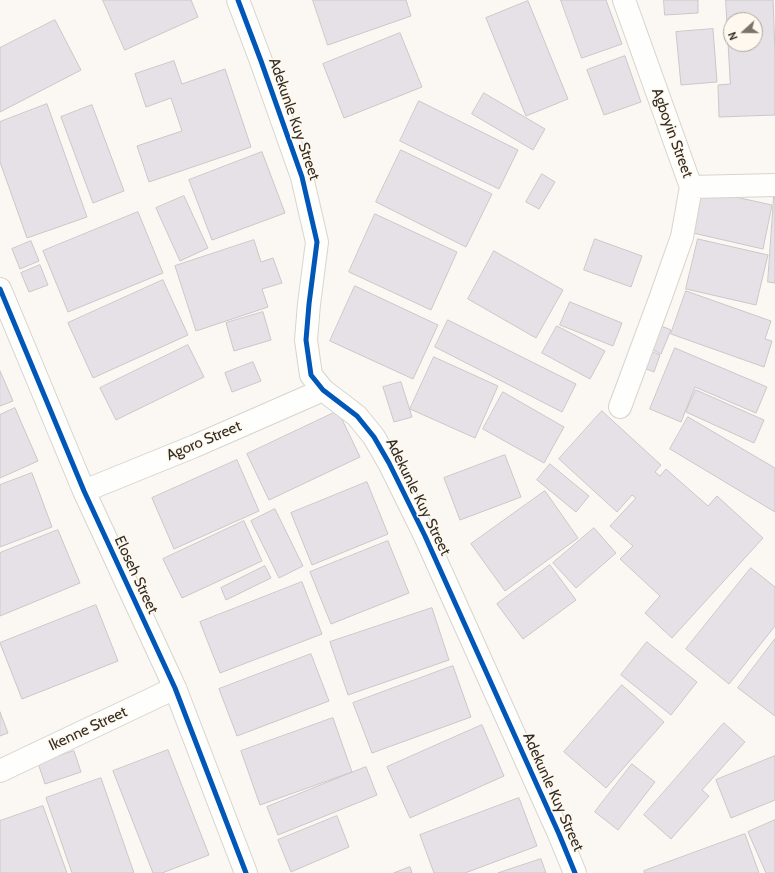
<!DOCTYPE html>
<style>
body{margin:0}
#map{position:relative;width:775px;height:873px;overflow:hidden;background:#fbf7f2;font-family:Cabin,sans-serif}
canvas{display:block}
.north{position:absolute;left:723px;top:12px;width:40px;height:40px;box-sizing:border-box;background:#fff8ee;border:1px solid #ada69d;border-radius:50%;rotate:249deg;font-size:11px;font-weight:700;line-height:16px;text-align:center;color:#332c24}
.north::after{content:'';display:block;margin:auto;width:14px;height:18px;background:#79736c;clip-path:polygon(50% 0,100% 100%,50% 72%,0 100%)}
</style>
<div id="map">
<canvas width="775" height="873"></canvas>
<div class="north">N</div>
</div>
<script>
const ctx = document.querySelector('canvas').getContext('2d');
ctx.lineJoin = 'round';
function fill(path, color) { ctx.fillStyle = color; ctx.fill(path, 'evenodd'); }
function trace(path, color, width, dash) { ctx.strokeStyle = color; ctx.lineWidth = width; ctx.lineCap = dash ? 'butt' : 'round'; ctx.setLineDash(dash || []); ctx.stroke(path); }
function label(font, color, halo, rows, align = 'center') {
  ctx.font = font + ' Cabin,sans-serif'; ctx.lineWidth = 3; ctx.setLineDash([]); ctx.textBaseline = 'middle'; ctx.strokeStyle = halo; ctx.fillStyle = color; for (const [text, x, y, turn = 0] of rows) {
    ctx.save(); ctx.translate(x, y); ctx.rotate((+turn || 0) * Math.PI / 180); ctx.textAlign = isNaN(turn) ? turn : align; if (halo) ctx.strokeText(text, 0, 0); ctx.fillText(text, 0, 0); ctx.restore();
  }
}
const building = new Path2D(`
 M 103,0 L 191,0 L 198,17 L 125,50 Z
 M 313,0 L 406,0 L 411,16 L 328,45 Z
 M 561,0 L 606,0 L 622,44 L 582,58 Z
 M 664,0 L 698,0 L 698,13 L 665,15 Z
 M 726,0 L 773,0 L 775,51 L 775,115 L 719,117 L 718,85 L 730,84 ZM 731,20 L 755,20 L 755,44 L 731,44 Z
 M 528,1 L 568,99 L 526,116 L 486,18 Z
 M 55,20 L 81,70 L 0,112 L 0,48 Z
 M 713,29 L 717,82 L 681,85 L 676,32 Z
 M 400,33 L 422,87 L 344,118 L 323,64 Z
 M 625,56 L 641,102 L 604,115 L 587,70 Z
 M 174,61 L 182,84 L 225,69 L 251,147 L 149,182 L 137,146 L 182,131 L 171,98 L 146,107 L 135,74 Z
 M 484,93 L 545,129 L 533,150 L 472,114 Z
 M 419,101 L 518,150 L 499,189 L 400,141 Z
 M 47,104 L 87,217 L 27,238 L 0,162 L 0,122 Z
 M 92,105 L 124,191 L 93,203 L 61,117 Z
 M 401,150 L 492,194 L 466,247 L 376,202 Z
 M 262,152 L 285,213 L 212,240 L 189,180 Z
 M 542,174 L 555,182 L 539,209 L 526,202 Z
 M 703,190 L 772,205 L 763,249 L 693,233 Z
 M 184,196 L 208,248 L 180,261 L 156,208 Z
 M 774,197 L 775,197 L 775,283 L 768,282 Z
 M 138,212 L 163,273 L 68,312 L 43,251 Z
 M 375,214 L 457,252 L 431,310 L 349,272 Z
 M 595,239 L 642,256 L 631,287 L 584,270 Z
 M 698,239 L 768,255 L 756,305 L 686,289 Z
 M 254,240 L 261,262 L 273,258 L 282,283 L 262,289 L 268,307 L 196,331 L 175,266 Z
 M 31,241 L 39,261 L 20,269 L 12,249 Z
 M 494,251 L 563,290 L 536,338 L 468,299 Z
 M 40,265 L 48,285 L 29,292 L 21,273 Z
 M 163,280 L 188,335 L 93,378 L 68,323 Z
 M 355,286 L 438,325 L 413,379 L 330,341 Z
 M 686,291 L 771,321 L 765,339 L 772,341 L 764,367 L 671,334 Z
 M 570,302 L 622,323 L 613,346 L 560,325 Z
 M 263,312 L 271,340 L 234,351 L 226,323 Z
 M 448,320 L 576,384 L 562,412 L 435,347 Z
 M 657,324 L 671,330 L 661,354 L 647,347 Z
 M 557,326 L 605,351 L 590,379 L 542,353 Z
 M 188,345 L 204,377 L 116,420 L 100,388 Z
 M 675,348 L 767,387 L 756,413 L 695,387 L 681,422 L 650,409 Z
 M 645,349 L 660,355 L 654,372 L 639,366 Z
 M 434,357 L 498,386 L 475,438 L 410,409 Z
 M 253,362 L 261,381 L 232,392 L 225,373 Z
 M 0,371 L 13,401 L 0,406 Z
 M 401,382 L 412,417 L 394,422 L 383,387 Z
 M 696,390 L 764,420 L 754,443 L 686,412 Z
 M 503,392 L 564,427 L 544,463 L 483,429 Z
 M 15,408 L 38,461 L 0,478 L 0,415 Z
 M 338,411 L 360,457 L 269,500 L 247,454 Z
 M 602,411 L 661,465 L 655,472 L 660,476 L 666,469 L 708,506 L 717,496 L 763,538 L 672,638 L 645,613 L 660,596 L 620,559 L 633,546 L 610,526 L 636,498 L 632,495 L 617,512 L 559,459 Z
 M 688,417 L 775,468 L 775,512 L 670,449 Z
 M 505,455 L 521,497 L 460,520 L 444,478 Z
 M 237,460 L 259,511 L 174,549 L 152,498 Z
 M 550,464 L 589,496 L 576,512 L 537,480 Z
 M 32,473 L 52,527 L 0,547 L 0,485 Z
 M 367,482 L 388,534 L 312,565 L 291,513 Z
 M 545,491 L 578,538 L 505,591 L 471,544 Z
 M 275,509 L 303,566 L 279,578 L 251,521 Z
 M 244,521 L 262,561 L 182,598 L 163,559 Z
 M 594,528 L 616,553 L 576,588 L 553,563 Z
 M 58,530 L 80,583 L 0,616 L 0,553 Z
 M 388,541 L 409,593 L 331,624 L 310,572 Z
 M 550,565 L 576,600 L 523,639 L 497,604 Z
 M 265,566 L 271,578 L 226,600 L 221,588 Z
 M 751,568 L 775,587 L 775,626 L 729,684 L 686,649 Z
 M 302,582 L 322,634 L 220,673 L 200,622 Z
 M 96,605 L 118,661 L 22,699 L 0,643 Z
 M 432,608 L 449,660 L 348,695 L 330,642 Z
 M 775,639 L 775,716 L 738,688 Z
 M 647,642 L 697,682 L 671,715 L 621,675 Z
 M 311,654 L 329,701 L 237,736 L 219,689 Z
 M 453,666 L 471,717 L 372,753 L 353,703 Z
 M 622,685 L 664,722 L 606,788 L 564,752 Z
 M 0,712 L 8,733 L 0,736 Z
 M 333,718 L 352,772 L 260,805 L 241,751 Z
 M 724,723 L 745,742 L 702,790 L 709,796 L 671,839 L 644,815 Z
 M 482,725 L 504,776 L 410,818 L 387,767 Z
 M 168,750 L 209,855 L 162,873 L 153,873 L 113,771 Z
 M 74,751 L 81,772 L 45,784 L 38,763 Z
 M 775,756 L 775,800 L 731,818 L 716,780 Z
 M 632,764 L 655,782 L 618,830 L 595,812 Z
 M 366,767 L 377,795 L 278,835 L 267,807 Z
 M 101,778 L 134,873 L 72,873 L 46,798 Z
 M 519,798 L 537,846 L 465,873 L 434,873 L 420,835 Z
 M 43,806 L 67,873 L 0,873 L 0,821 Z
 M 337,816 L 349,847 L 291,872 L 278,840 Z
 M 775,820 L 775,873 L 766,873 L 748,832 Z
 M 745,834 L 759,873 L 644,873 L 644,871 Z
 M 541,859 L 546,873 L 498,873 Z
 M 410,867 L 412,873 L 394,873 Z`);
fill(building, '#e6e1e6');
trace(building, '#cac7c9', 1);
const minor = new Path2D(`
 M 238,0 L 261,61 L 302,177 L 317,242 L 309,304 L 306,340 L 311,375 L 323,390 L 357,416 L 374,437 L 389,463 L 425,536 L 559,834 L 575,873
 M 624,0 L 691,187 L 775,185
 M 0,289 L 84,491 L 175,688 L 246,873
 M 620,407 L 660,299 L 682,237 L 691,187
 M 84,491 L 195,446 L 323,390
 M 0,771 L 175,688`);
trace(minor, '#d9d4cd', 24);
trace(minor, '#fefefd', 22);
trace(new Path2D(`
 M 238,0 L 261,61 L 302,177 L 317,242 L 309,304 L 306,340 L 311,375 L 323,390 L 357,416 L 374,437 L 389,463 L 425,536 L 559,834 L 575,873
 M 0,289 L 84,491 L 175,688 L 246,873`), '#0057b8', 5);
label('15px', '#332c24', '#fff8ee', [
 ["Adekunle Kuy Street",294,119,71],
 ["Agboyin Street",672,133,70],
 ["Agoro Street",204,441,-23],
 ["Adekunle Kuy Street",418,497,64],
 ["Eloseh Street",136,575,65],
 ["Ikenne Street",88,729,-25],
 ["Adekunle Kuy Street",553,792,66]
]);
</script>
